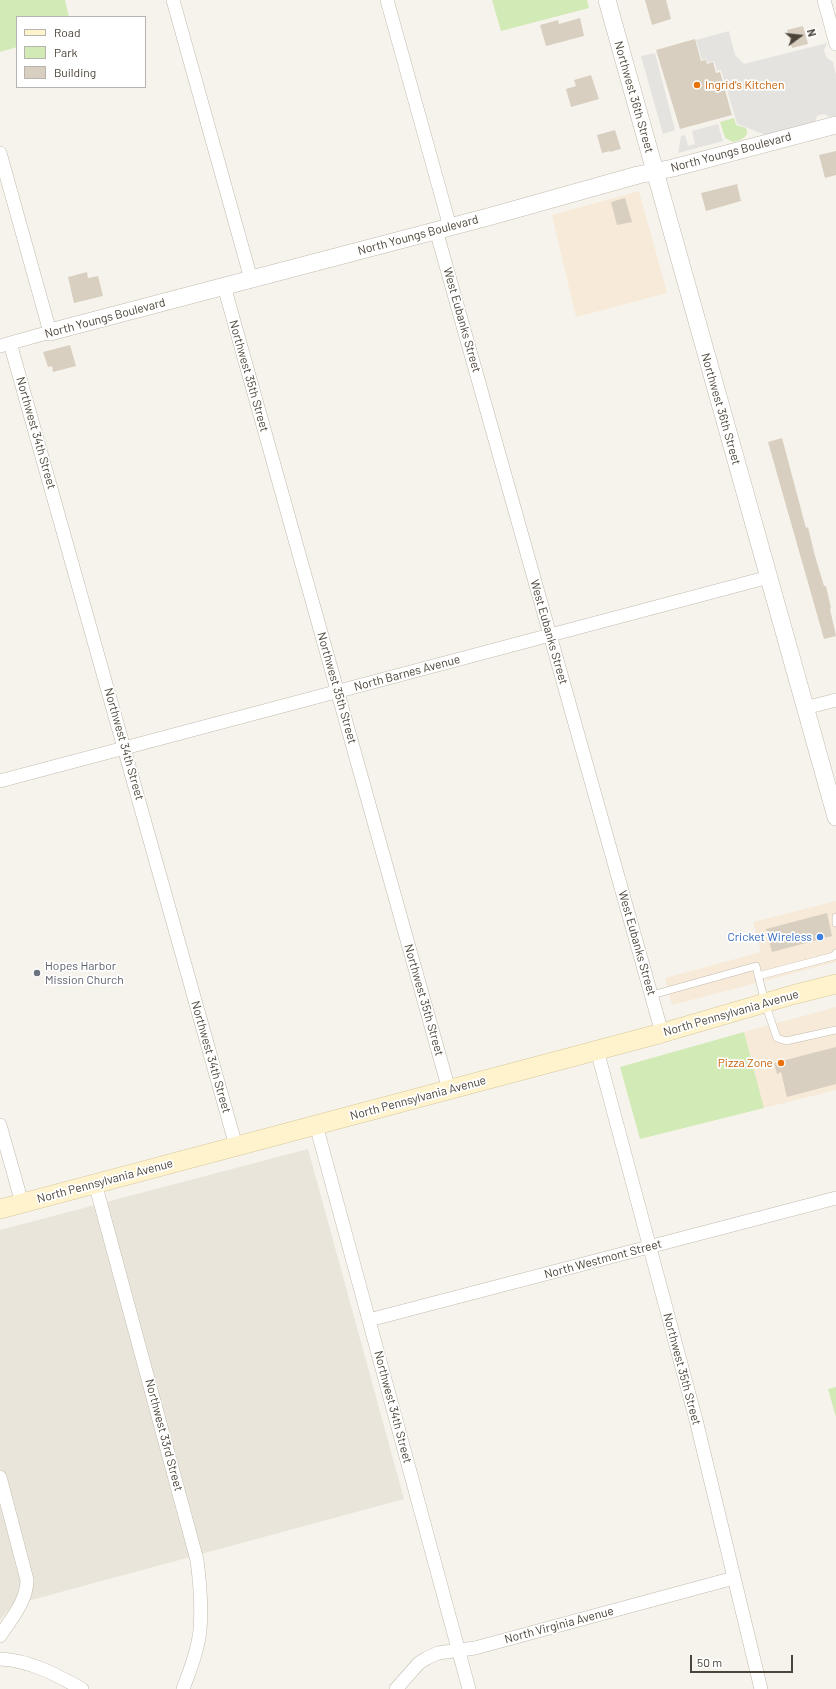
<!DOCTYPE html>
<style>
body{margin:0}
#map{position:relative;width:836px;height:1689px;overflow:hidden;background:#f6f3ec;font-family:Barlow,sans-serif}
canvas{display:block}
.legend{position:absolute;left:16px;top:16px;width:130px;height:72px;box-sizing:border-box;background:#fff;border:1px solid #b7b4b0;margin:0;padding:5px 7px;list-style:none;font-size:12px;color:#4b4439}
.legend li{display:flex;align-items:center;gap:8px;height:20px}
.legend b{width:20px;border:1px solid #b7b4b0}
.north{position:absolute;left:780px;top:16px;width:40px;height:40px;-webkit-text-stroke:3px #fff;paint-order:stroke;rotate:75deg;font-size:11px;font-weight:700;line-height:16px;text-align:center;color:#4b4439}
.north::after{content:'';display:block;margin:auto;width:14px;height:18px;background:#4b4439;clip-path:polygon(50% 0,100% 100%,50% 72%,0 100%)}
.scale{position:absolute;left:690px;top:1655px;width:103px;height:18px;box-sizing:border-box;border:2px solid #4b4439;border-top:0;padding-left:5px;font-size:12px;line-height:14px;white-space:nowrap;color:#4b4439;-webkit-text-stroke:3px #fff;paint-order:stroke}
</style>
<div id="map">
<canvas width="836" height="1689"></canvas>
<ul class="legend">
<li><b style="height:5px;background:#fff3cd"></b>Road</li>
<li><b style="height:11px;background:#d2eab5"></b>Park</li>
<li><b style="height:11px;background:#d8cfc1"></b>Building</li>
</ul>
<div class="north">N</div>
<div class="scale">50 m</div>
</div>
<script>
const ctx = document.querySelector('canvas').getContext('2d');
ctx.lineJoin = 'round';
function fill(path, color) { ctx.fillStyle = color; ctx.fill(path, 'evenodd'); }
function trace(path, color, width, dash) { ctx.strokeStyle = color; ctx.lineWidth = width; ctx.lineCap = dash ? 'butt' : 'round'; ctx.setLineDash(dash || []); ctx.stroke(path); }
function label(font, color, halo, rows, align = 'center') {
  ctx.font = font + ' Barlow,sans-serif'; ctx.lineWidth = 3.5; ctx.setLineDash([]); ctx.textBaseline = 'middle'; ctx.strokeStyle = halo; ctx.fillStyle = color; for (const [text, x, y, turn = 0] of rows) {
    ctx.save(); ctx.translate(x, y); ctx.rotate((+turn || 0) * Math.PI / 180); ctx.textAlign = isNaN(turn) ? turn : align; if (halo) ctx.strokeText(text, 0, 0); ctx.fillText(text, 0, 0); ctx.restore();
  }
}
fill(new Path2D(`
 M 308,1149 L 404,1499 L 13,1605 L 0,1620 L 0,1230 Z`), '#eae5da');
fill(new Path2D(`
 M 639,191 L 667,293 L 576,317 L 552,215 Z
 M 836,901 L 836,962 L 672,1005 L 665,978 L 761,952 L 753,922 Z
 M 836,1007 L 836,1090 L 764,1108 L 744,1032 Z`), '#f7ead8');
fill(new Path2D(`
 M 0,0 L 65,0 L 69,17 L 17,17 L 17,47 L 0,52 Z
 M 492,0 L 587,0 L 589,8 L 501,31 Z
 M 734,118 L 736,125 L 746,128 C 750,138 740,140 733,142 L 725,138 L 720,122 Z
 M 744,1032 L 764,1108 L 640,1139 L 620,1067 Z
 M 836,1387 L 836,1417 L 828,1389 Z`), '#d2eab5');
fill(new Path2D(`
 M 729,31 L 735,55 L 744,64 L 827,43 L 824,50 L 827,58 L 833,62 L 836,75 L 836,116 L 830,117 L 824,114 L 820,115 L 817,116 L 815,122 L 766,135 L 737,124 L 721,70 L 717,71 L 714,61 L 708,63 L 706,59 L 702,60 L 696,40 Z
 M 655,53 L 675,130 L 663,134 L 641,56 Z
 M 718,124 L 723,141 L 678,153 L 681,136 L 685,135 L 688,146 L 695,144 L 692,131 Z`), '#e5e3e0');
fill(new Path2D(`
 M 645,0 L 666,0 L 671,19 L 652,25 Z
 M 580,18 L 584,36 L 546,46 L 540,25 L 558,20 L 559,24 Z
 M 803,26 L 808,44 L 792,48 L 787,30 Z
 M 695,39 L 701,61 L 706,60 L 707,64 L 713,62 L 716,73 L 720,72 L 732,115 L 680,129 L 656,50 Z
 M 591,75 L 599,99 L 571,107 L 566,89 L 576,86 L 574,80 Z
 M 615,130 L 621,149 L 610,152 L 610,151 L 602,153 L 597,135 Z
 M 836,151 L 836,175 L 825,178 L 819,155 Z
 M 737,184 L 741,201 L 706,211 L 701,193 Z
 M 625,198 L 632,222 L 617,225 L 611,202 Z
 M 87,272 L 88,278 L 98,276 L 103,296 L 74,303 L 68,277 Z
 M 70,345 L 76,366 L 53,372 L 52,366 L 48,367 L 43,352 Z
 M 782,438 L 806,528 L 808,527 L 815,556 L 824,586 L 826,586 L 831,608 L 830,609 L 836,636 L 824,639 L 768,442 Z
 M 827,913 L 832,936 L 772,952 L 766,929 Z
 M 836,1047 L 836,1084 L 787,1097 L 781,1072 L 777,1074 L 774,1063 Z`), '#d8cfc1');
const service = new Path2D(`
 M 836,917 L 836,923
 M 758,976 L 834,956 L 836,953
 M 652,995 L 756,966 L 765,1003 L 777,1038 L 786,1041 L 836,1030`);
const minor = new Path2D(`
 M 173,0 L 251,279
 M 387,0 L 450,227
 M 824,0 L 836,44
 M 0,153 L 50,332 L 0,346
 M 436,230 L 662,1033
 M 224,286 L 449,1090
 M 10,343 L 236,1146
 M 805,708 L 836,700
 M 0,781 L 769,577
 M 597,1050 L 696,1420 L 761,1689
 M 0,1125 L 22,1203
 M 316,1125 L 469,1689
 M 95,1183 L 197,1560 C 200,1583 202,1606 200,1630 C 198,1650 190,1670 183,1689
 M 369,1320 L 836,1198
 M 0,1477 L 27,1580 C 27,1601 11,1619 0,1636
 M 0,1659 C 29,1660 57,1675 82,1689
 M 396,1689 L 419,1663 L 427,1658 L 438,1653 L 475,1648 L 734,1578`);
const tertiary = new Path2D(`
 M 607,0 L 836,817
 M 50,332 L 488,217 L 638,175 L 673,168 L 836,125`);
const secondary = new Path2D(`
 M 0,1209 L 662,1033 L 792,995 L 836,984`);
trace(service, '#c2bbae', 8);
trace(minor, '#c2bbae', 14);
trace(tertiary, '#c2bbae', 18);
trace(secondary, '#d6c79b', 20);
trace(service, '#fff', 7);
trace(minor, '#fff', 13);
trace(tertiary, '#fff', 17);
trace(secondary, '#fff3cd', 19);
for (const [x, y, r, color] of [
 [697,85,4,"#e8710a"],
 [820,937,4,"#3f7fe0"],
 [37,973,4,"#6b7280"],
 [781,1063,4,"#e8710a"]
]) { const dot = new Path2D(); dot.arc(x, y, r, 0, 2 * Math.PI); ctx.fillStyle = color; ctx.fill(dot); trace(dot, '#fff', 1.5); }
label('12px', '#c56008', '#fff', [
 ["Ingrid's Kitchen",705,85],
 ["Pizza Zone",773,1063,"right"]
], 'left');
label('12px', '#4b4439', '#fff', [
 ["Northwest 36th Street",634,97,74],
 ["North Youngs Boulevard",731,152,-15],
 ["North Youngs Boulevard",418,235,-15],
 ["North Youngs Boulevard",105,318,-15],
 ["West Eubanks Street",462,320,74],
 ["Northwest 35th Street",249,376,74],
 ["Northwest 36th Street",721,409,74],
 ["Northwest 34th Street",36,433,74],
 ["West Eubanks Street",549,632,74],
 ["North Barnes Avenue",407,673,-15],
 ["Northwest 35th Street",337,688,74],
 ["Northwest 34th Street",124,744,74],
 ["West Eubanks Street",637,943,74],
 ["Northwest 35th Street",424,1000,74],
 ["North Pennsylvania Avenue",731,1013,-16],
 ["Northwest 34th Street",211,1057,74],
 ["North Pennsylvania Avenue",418,1098,-15],
 ["North Pennsylvania Avenue",105,1181,-15],
 ["North Westmont Street",603,1259,-15],
 ["Northwest 35th Street",682,1369,75],
 ["Northwest 34th Street",393,1407,75],
 ["Northwest 33rd Street",164,1435,75],
 ["North Virginia Avenue",559,1625,-15]
]);
label('12px', '#366cbe', '#fff', [
 ["Cricket Wireless",812,937]
], 'right');
label('12px', '#5b616d', '#fff', [
 ["Hopes Harbor",45,966],
 ["Mission Church",45,980]
], 'left');
</script>
